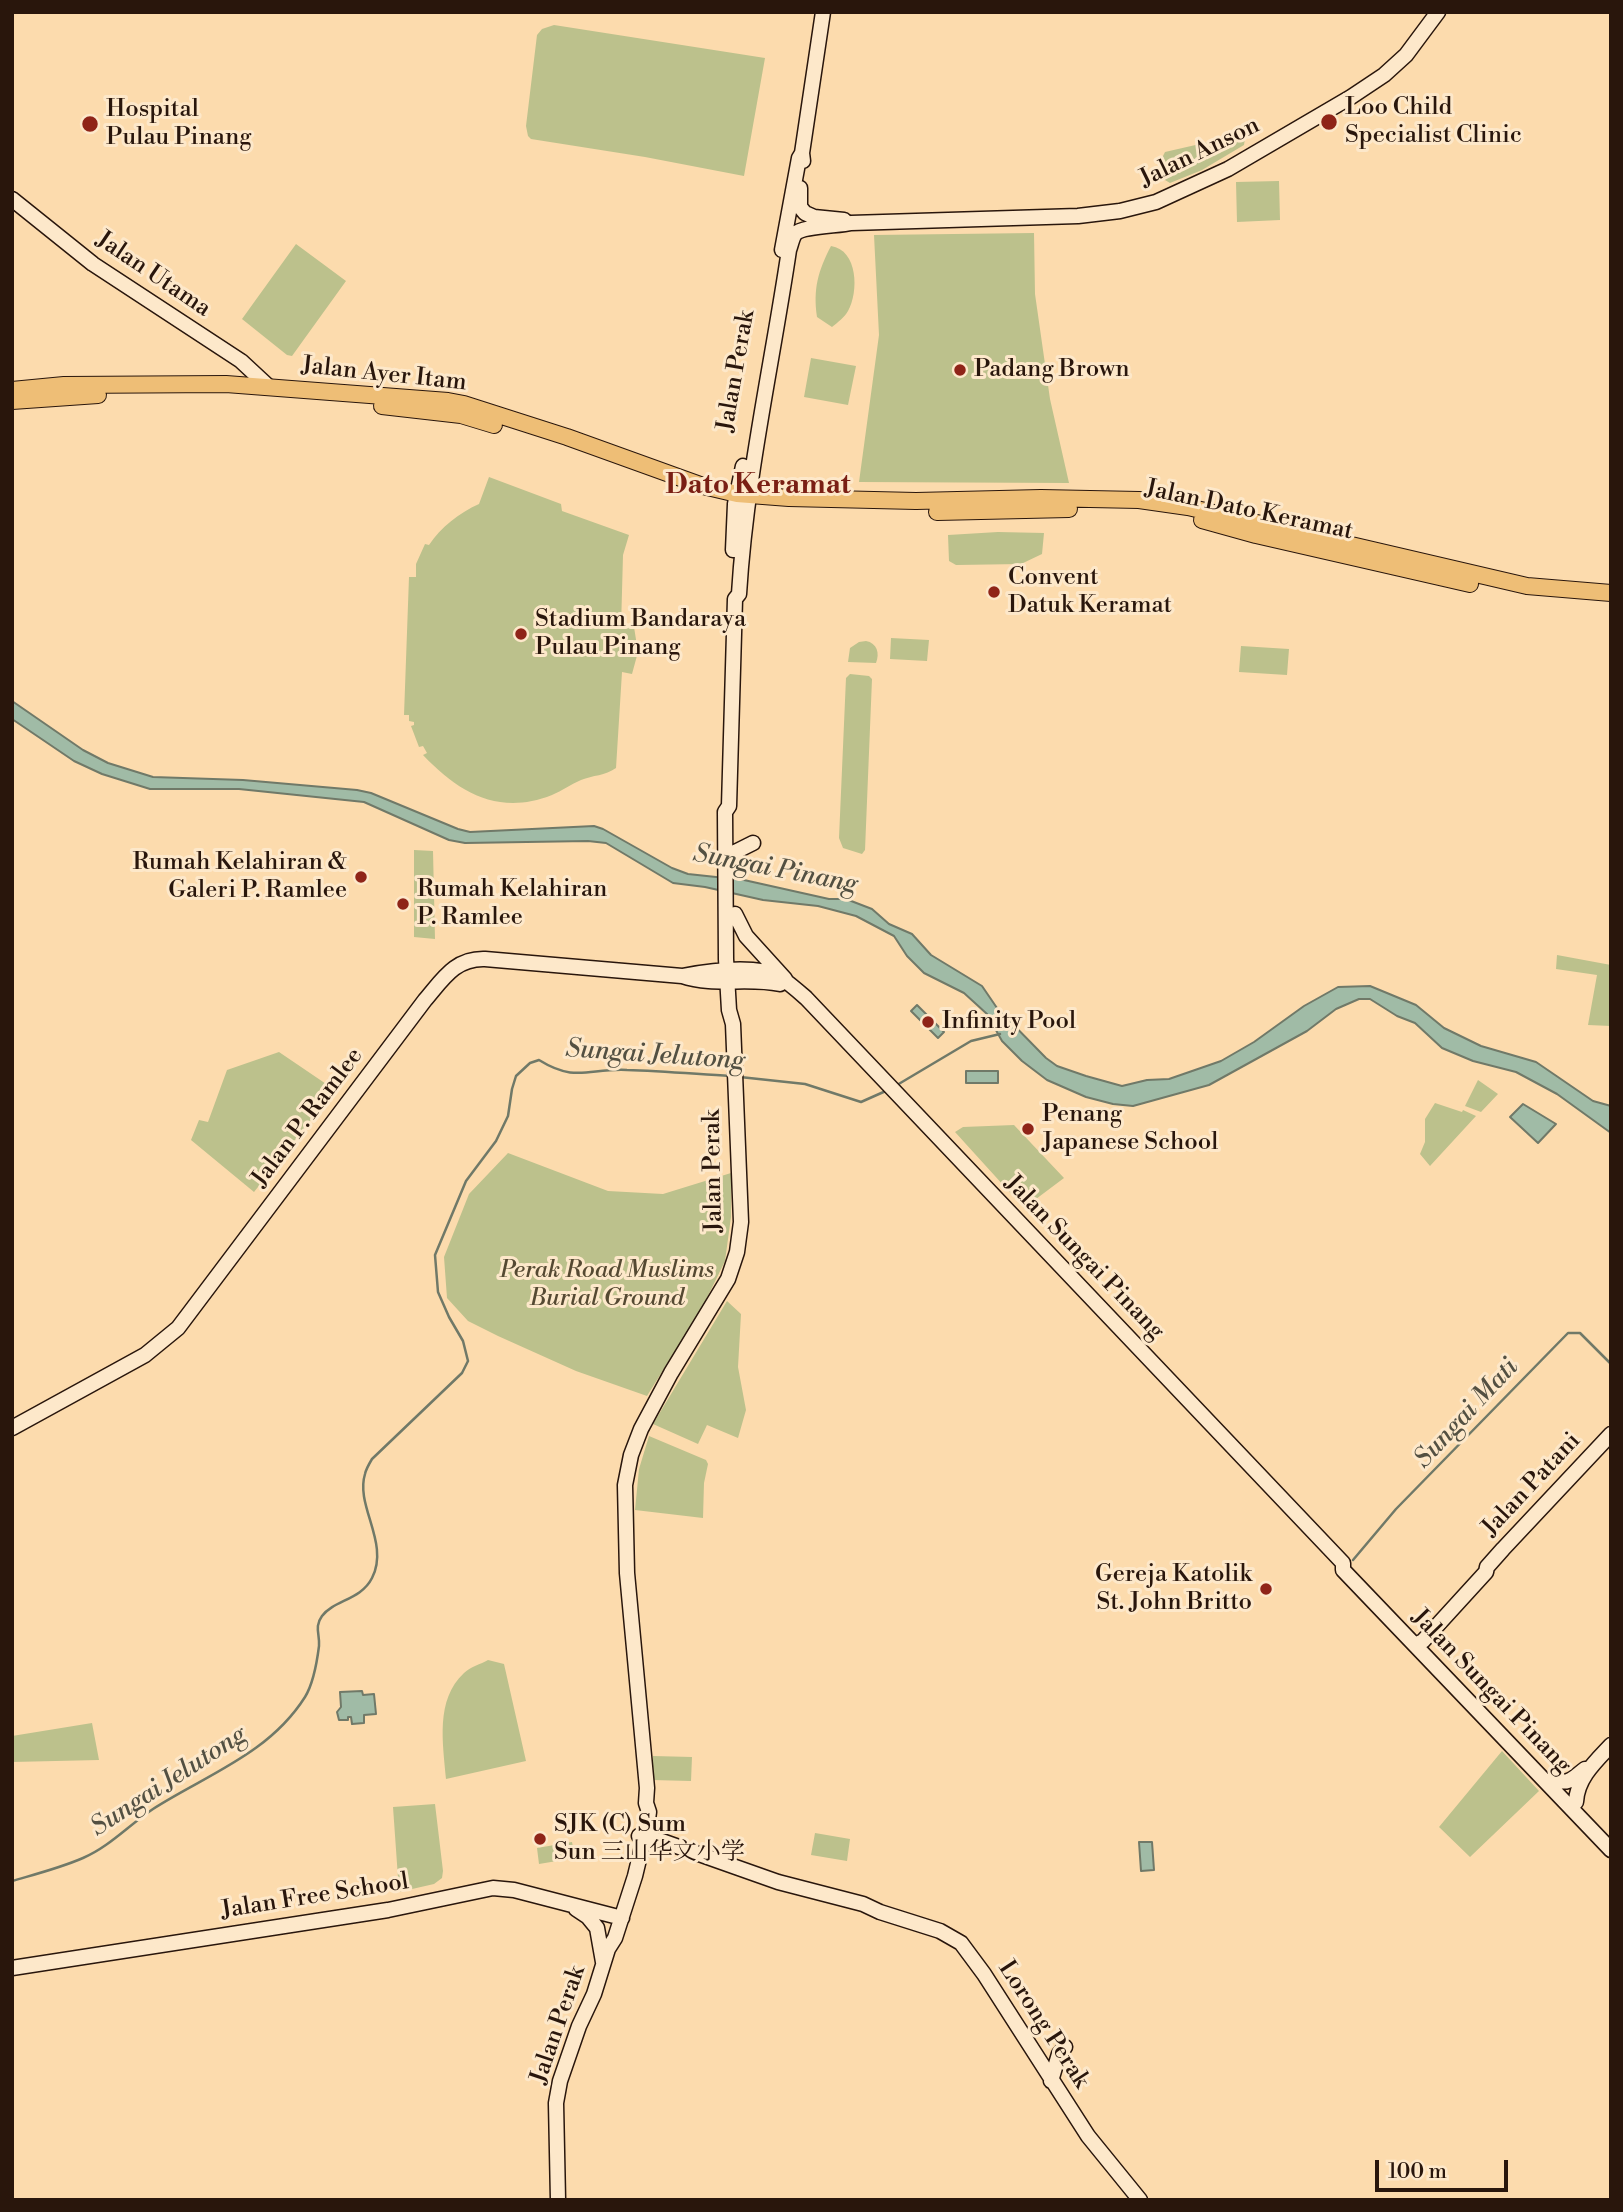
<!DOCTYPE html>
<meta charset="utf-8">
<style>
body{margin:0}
#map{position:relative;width:1623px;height:2212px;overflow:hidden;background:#fcdbad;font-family:"Libre Bodoni",serif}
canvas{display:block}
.frame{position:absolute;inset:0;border:14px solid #29160c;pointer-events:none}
.scale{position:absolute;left:1375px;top:2160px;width:133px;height:32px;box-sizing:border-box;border:4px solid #29160c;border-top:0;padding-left:9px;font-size:21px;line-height:24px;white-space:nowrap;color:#29160c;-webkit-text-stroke:5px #fde8ca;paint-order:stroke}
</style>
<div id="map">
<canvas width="1623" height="2212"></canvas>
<div class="frame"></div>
<div class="scale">100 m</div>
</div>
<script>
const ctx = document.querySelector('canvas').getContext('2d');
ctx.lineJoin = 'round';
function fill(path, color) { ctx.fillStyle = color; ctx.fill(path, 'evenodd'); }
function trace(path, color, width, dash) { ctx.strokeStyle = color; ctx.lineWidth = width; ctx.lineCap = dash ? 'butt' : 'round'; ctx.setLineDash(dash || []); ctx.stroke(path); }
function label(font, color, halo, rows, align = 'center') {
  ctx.font = font + ' "Libre Bodoni","Noto Serif SC",serif'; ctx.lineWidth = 6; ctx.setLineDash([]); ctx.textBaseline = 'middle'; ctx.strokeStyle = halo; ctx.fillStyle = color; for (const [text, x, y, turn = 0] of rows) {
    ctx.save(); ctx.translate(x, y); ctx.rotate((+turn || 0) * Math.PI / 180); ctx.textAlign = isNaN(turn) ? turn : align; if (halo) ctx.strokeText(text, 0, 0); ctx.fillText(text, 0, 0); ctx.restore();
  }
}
fill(new Path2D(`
 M 554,25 L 765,58 L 744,176 L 645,157 L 531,139 L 528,136 L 526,126 L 537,35 L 542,29 Z
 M 1239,135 L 1245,138 L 1244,145 L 1202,170 L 1170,183 L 1165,180 L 1163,156 L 1165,152 Z
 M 1279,181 L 1280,220 L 1237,222 L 1236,182 Z
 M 1034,233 L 1035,294 L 1050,399 L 1069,483 L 859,482 L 879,335 L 874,235 Z
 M 296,244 L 346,281 L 292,356 L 287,355 L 242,319 Z
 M 831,246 C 858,250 859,292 848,311 C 844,318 838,322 832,327 L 817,317 C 813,289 818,271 831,246 Z
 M 811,358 L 856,366 L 848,405 L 804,397 Z
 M 489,477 L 561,504 L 562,511 L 629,535 L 623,555 L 621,628 L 634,627 L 638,652 L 632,674 L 622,672 L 616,768 C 605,776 593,775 581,780 C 571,784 562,791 552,795 C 499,816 459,793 423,755 L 427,753 L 423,746 L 419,747 L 411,726 L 414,725 L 414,722 L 409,721 L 409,715 L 404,715 L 409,577 L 416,577 L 416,564 L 425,544 L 429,545 C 441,527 459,513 479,504 Z
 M 998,532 L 1044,533 L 1042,554 L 1021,564 L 956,565 L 949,561 L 948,535 Z
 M 891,638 L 929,640 L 927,661 L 890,659 Z
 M 866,641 C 877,643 880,653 876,663 L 848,662 L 850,648 L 859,642 Z
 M 1241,646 L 1289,649 L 1287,675 L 1239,672 Z
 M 850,674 L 869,676 L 872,679 L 865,850 L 862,854 L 843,848 L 839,838 L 846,678 Z
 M 414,850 L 433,851 L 435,939 L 414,937 Z
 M 1557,955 L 1611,965 L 1611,1026 L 1588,1025 L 1597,975 L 1556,969 Z
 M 279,1052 L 335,1090 L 254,1192 L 191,1140 L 199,1120 L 208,1122 L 227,1070 Z
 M 1478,1080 L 1498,1094 L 1481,1112 L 1465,1106 Z
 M 1435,1103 L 1462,1112 L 1463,1110 L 1476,1116 L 1430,1166 L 1420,1154 L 1425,1142 L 1425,1119 Z
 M 1014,1125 L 1064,1178 L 1024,1208 L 955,1132 L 963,1127 Z
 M 508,1153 L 608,1191 L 663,1194 L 731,1173 L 731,1217 L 725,1261 L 703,1306 L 647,1396 L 576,1371 L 498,1336 L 468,1321 L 447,1298 L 444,1257 L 469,1194 Z
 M 727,1301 L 741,1314 L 738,1367 L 746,1410 L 738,1438 L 707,1425 L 698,1444 L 653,1424 Z
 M 649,1436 L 706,1460 L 708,1464 L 704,1483 L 703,1518 L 635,1510 L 639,1469 Z
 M 488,1660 L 504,1664 L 526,1761 L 446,1779 C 443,1743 435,1700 464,1673 C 470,1667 481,1664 488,1660 Z
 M 92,1723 L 99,1760 L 12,1762 L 12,1736 Z
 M 1502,1751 L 1539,1791 L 1470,1857 L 1439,1827 Z
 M 653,1756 L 692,1757 L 691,1781 L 652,1780 Z
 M 435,1804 L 443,1871 L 442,1878 L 434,1884 L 399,1892 L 393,1807 Z
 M 815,1833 L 850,1839 L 847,1861 L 811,1855 Z
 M 572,1842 L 575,1858 L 539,1864 L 537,1848 Z`), '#bcc18c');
const water = new Path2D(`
 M 12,701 L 83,750 L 108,763 L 153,777 L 243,780 L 357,790 L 371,793 L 458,829 L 470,832 L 594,826 L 603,829 L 672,868 L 688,874 L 744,880 L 829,899 L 846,899 L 872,909 L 889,924 L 912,934 L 931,955 L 982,986 L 997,1008 L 1046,1058 L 1057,1066 L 1086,1076 L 1122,1086 L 1147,1080 L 1169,1079 L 1221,1061 L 1254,1042 L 1304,1006 L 1338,987 L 1370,986 L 1416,1005 L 1444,1028 L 1481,1046 L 1536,1062 L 1593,1101 L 1611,1106 L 1611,1133 L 1557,1094 L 1516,1072 L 1473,1061 L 1442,1048 L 1415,1023 L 1397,1016 L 1370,999 L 1359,999 L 1336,1009 L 1307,1031 L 1209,1085 L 1133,1106 L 1113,1104 L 1086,1097 L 1047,1080 L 1022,1061 L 1002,1041 L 987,1014 L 964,993 L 924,973 L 907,956 L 894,936 L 856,916 L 818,906 L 763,900 L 705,887 L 673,883 L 606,843 L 588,841 L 465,843 L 449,840 L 364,802 L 239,789 L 150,789 L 102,774 L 74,761 L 12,719 Z
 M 917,1005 L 944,1032 L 938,1038 L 911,1011 Z
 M 966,1071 L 998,1071 L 998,1083 L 966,1083 Z
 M 1523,1104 L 1556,1124 L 1538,1143 L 1510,1117 Z
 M 362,1691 L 363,1695 L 374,1694 L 376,1714 L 364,1715 L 364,1723 L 352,1724 L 351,1717 L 348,1717 L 348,1720 L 339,1720 L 337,1712 L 341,1707 L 340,1692 Z
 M 1139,1842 L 1152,1842 L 1154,1870 L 1141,1871 Z`);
fill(water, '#a0bba6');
trace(water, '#707968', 2);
trace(new Path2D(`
 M 740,1077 L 805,1084 L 861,1102 L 888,1090
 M 897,1085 L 971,1041 L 1000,1034
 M 1353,1560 L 1396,1509 L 1568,1333 L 1580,1333 L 1611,1364
 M 12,1881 C 36,1874 60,1868 83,1858 C 109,1847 129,1825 153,1809 C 206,1775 269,1754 305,1697 C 313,1684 317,1662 319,1646 C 320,1634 314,1627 322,1616 C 334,1600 361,1600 372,1578 C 390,1543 355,1506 365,1474 C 366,1469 369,1464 372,1459 L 462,1373 L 468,1361 L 463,1341 L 449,1317 L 438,1292 L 435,1255 L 466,1181 L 496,1141 L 508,1116 L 512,1089 L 516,1076 L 530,1063 L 539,1060 C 576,1083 589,1068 627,1070 C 661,1071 696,1074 730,1076`), '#707968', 2.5);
const secondary = new Path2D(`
 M 803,161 L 802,153 L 823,12
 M 800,188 L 800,207 L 805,213 L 814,217 L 844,220
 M 12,199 L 93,264 L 241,361 L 269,387
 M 782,250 L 799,158 L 802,153
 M 733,550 L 735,504 L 743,466
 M 735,852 L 753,843
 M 735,914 L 746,936 L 785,979
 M 682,976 C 708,971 756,964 780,977 C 789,983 798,991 806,998 L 1343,1563 L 1343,1570 L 1611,1850
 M 12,1428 L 145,1355 L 178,1328 L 425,1000 C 443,979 455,958 485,959 L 682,976 C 714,987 747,977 780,984
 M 1415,1645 L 1423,1641 L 1486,1572 L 1487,1567 L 1503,1549 L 1611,1434
 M 1554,1778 C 1568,1787 1574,1777 1585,1769
 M 1576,1802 C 1577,1778 1596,1761 1611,1745
 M 639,1836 L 662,1841 L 778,1882 L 863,1904 L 880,1912 L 940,1931 L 961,1943 L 984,1974 L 1088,2136 L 1140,2200
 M 576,1909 L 588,1917 L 597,1928 L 603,1962
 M 12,1968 L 388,1910 L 493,1888 L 514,1890 L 622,1918
 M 1051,2081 L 1059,2054 L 1065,2047
 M 558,2200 L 556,2103 L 560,2081 L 579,2026 L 594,1994 L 608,1949 L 615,1938 L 635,1876 L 647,1826 L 649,1812 L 646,1803 L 647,1788 L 627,1573 L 625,1485 L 631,1455 L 641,1429 L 671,1373 L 728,1279 L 737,1252 L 741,1222 L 733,1024 L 729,1010 L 726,959 L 725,812 L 729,806 L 735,599 L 739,594 C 746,478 772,365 789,250 C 791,245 792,238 795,234 C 802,226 839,226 851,223 L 1078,216 L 1120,211 L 1156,202 L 1228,169 L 1351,97 L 1384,75 L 1406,55 L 1438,12`);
const primary = new Path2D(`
 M 12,390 L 64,385 L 226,384 L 448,401 L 464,404 L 567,437 L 703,486 L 737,494 L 789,498 L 916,501 L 1041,498 L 1139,500 L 1188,507 L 1527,586 L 1611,593
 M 12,401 L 98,395
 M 382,406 L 461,415 L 494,425
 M 937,512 L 1069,509
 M 1202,520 L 1256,535 L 1470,584`);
trace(secondary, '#29160c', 17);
trace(primary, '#29160c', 18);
trace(secondary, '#fde8ca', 14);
trace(primary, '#eebe76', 16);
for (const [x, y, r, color] of [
 [1329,122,9,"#8f2418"],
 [90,124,9,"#8f2418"],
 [960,370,7,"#8f2418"],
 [994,592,7,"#8f2418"],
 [521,634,7,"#8f2418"],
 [361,877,7,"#8f2418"],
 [403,904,7,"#8f2418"],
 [928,1022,7,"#8f2418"],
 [1028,1129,7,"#8f2418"],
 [1266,1589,7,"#8f2418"],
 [540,1839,7,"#8f2418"]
]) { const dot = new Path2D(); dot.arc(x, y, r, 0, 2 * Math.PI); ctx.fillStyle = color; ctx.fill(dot); trace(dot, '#fde8ca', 2.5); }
label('24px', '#29160c', '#fde8ca', [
 ["Loo Child",1345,108],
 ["Specialist Clinic",1345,136],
 ["Hospital",106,110],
 ["Pulau Pinang",106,138],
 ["Padang Brown",974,370],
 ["Convent",1008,578],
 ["Datuk Keramat",1008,606],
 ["Stadium Bandaraya",535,620],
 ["Pulau Pinang",535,648],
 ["Rumah Kelahiran &",347,863,"right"],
 ["Galeri P. Ramlee",347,891,"right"],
 ["Rumah Kelahiran",417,890],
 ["P. Ramlee",417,918],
 ["Infinity Pool",942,1022],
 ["Penang",1042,1115],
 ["Japanese School",1042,1143],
 ["Gereja Katolik",1252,1575,"right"],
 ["St. John Britto",1252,1603,"right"],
 ["SJK (C) Sum",554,1825],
 ["Sun 三山华文小学",554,1853]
], 'left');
label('24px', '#29160c', '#fde8ca', [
 ["Jalan Anson",1200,153,-26],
 ["Jalan Utama",153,275,34],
 ["Jalan Perak",737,371,-80],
 ["Jalan Ayer Itam",384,375,6],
 ["Jalan Dato Keramat",1249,511,12],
 ["Jalan P. Ramlee",308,1118,-53],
 ["Jalan Perak",714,1171,-91],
 ["Jalan Sungai Pinang",1084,1258,46],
 ["Jalan Patani",1532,1485,-47],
 ["Jalan Sungai Pinang",1491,1692,46],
 ["Jalan Free School",315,1897,-9],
 ["Jalan Perak",559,2025,-71],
 ["Lorong Perak",1043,2025,57]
]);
label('italic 24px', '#554932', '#fde8ca', [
 ["Perak Road Muslims",607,1271],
 ["Burial Ground",607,1299]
]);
label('italic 26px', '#535042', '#fde8ca', [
 ["Sungai Pinang",775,870,11],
 ["Sungai Jelutong",655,1056,4],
 ["Sungai Mati",1467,1414,-47],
 ["Sungai Jelutong",169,1782,-33]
]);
label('bold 28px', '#7a1f14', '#fde8ca', [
 ["Dato Keramat",758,486]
]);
</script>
